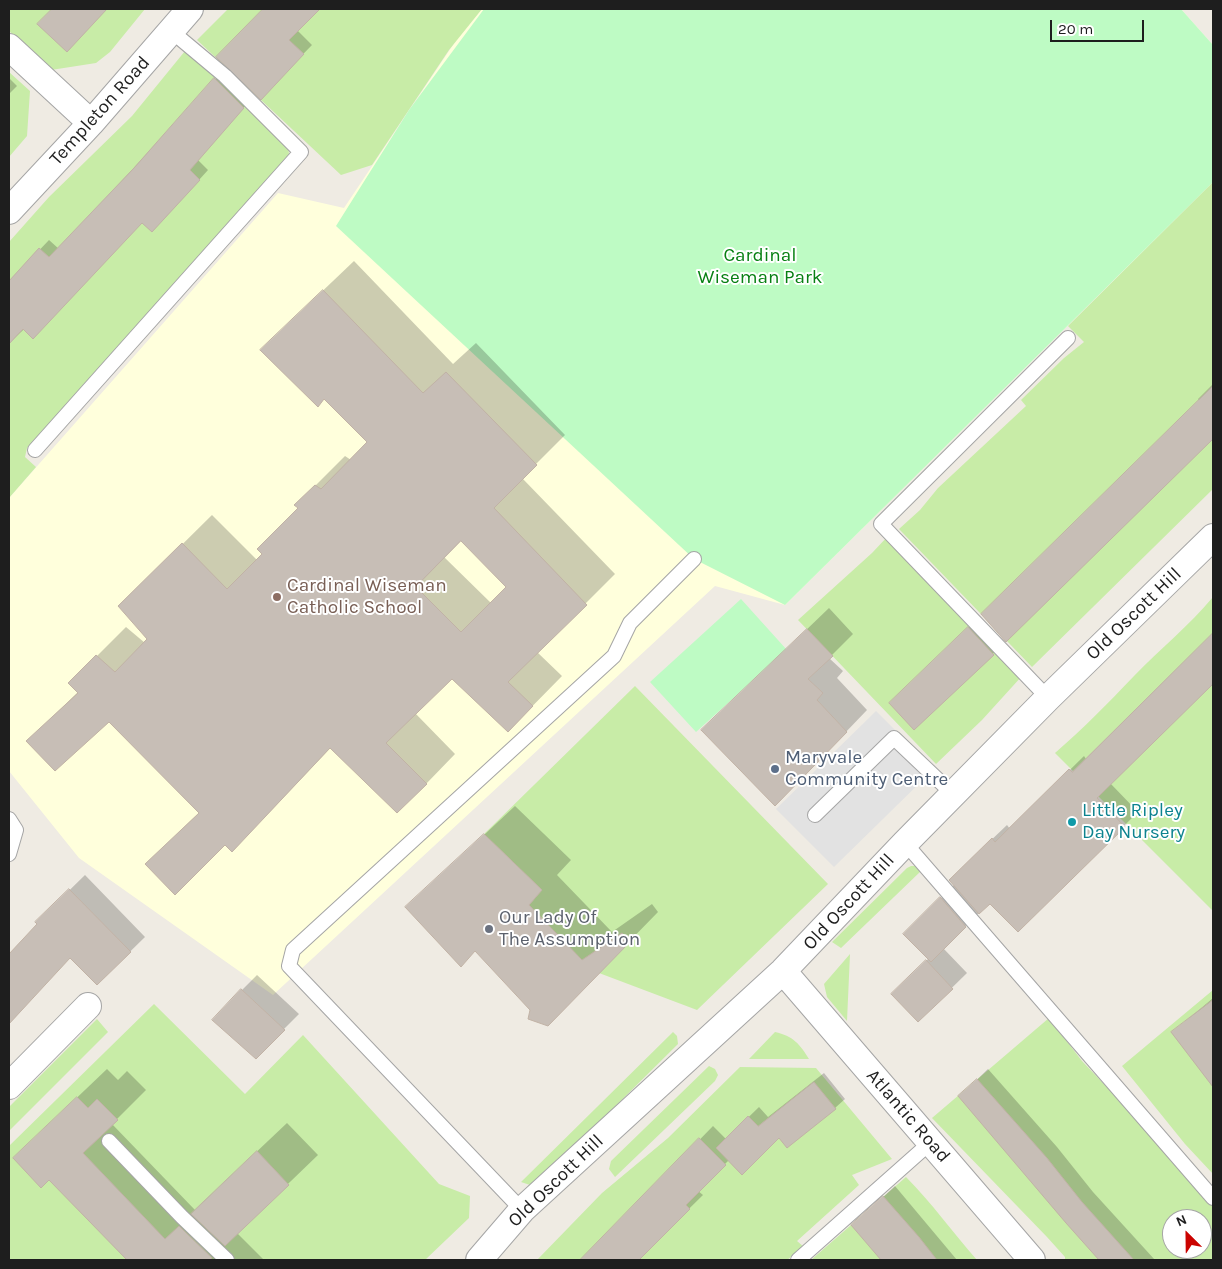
<!DOCTYPE html>
<style>
body{margin:0}
#map{position:relative;width:1222px;height:1269px;overflow:hidden;background:#efebe3;font-family:Karla,sans-serif}
canvas{display:block}
.frame{position:absolute;inset:0;border:10px solid #1e1e1e;pointer-events:none}
.north{position:absolute;left:1162px;top:1209px;width:50px;height:50px;box-sizing:border-box;background:#fff;border:1px solid #a5a5a5;border-radius:50%;rotate:337deg;font-size:14px;font-weight:700;line-height:20px;text-align:center;color:#1e1e1e}
.north::after{content:'';display:block;margin:auto;width:18px;height:22px;background:#cb0300;clip-path:polygon(50% 0,100% 100%,50% 72%,0 100%)}
.scale{position:absolute;left:1050px;top:20px;width:94px;height:22px;box-sizing:border-box;border:2px solid #1e1e1e;border-top:0;padding-left:6px;font-size:15px;line-height:18px;white-space:nowrap;color:#1e1e1e;-webkit-text-stroke:4px #fff;paint-order:stroke}
</style>
<div id="map">
<canvas width="1222" height="1269"></canvas>
<div class="frame"></div>
<div class="north">N</div>
<div class="scale">20 m</div>
</div>
<script>
const ctx = document.querySelector('canvas').getContext('2d');
ctx.lineJoin = 'round';
function fill(path, color) { ctx.fillStyle = color; ctx.fill(path, 'evenodd'); }
function trace(path, color, width, dash) { ctx.strokeStyle = color; ctx.lineWidth = width; ctx.lineCap = dash ? 'butt' : 'round'; ctx.setLineDash(dash || []); ctx.stroke(path); }
function label(font, color, halo, rows, align = 'center') {
  ctx.font = font + ' Karla,sans-serif'; ctx.lineWidth = 4; ctx.setLineDash([]); ctx.textBaseline = 'middle'; ctx.strokeStyle = halo; ctx.fillStyle = color; for (const [text, x, y, turn = 0] of rows) {
    ctx.save(); ctx.translate(x, y); ctx.rotate((+turn || 0) * Math.PI / 180); ctx.textAlign = isNaN(turn) ? turn : align; if (halo) ctx.strokeText(text, 0, 0); ctx.fillText(text, 0, 0); ctx.restore();
  }
}
fill(new Path2D(`
 M 482,9 L 1181,9 L 1213,45 L 1213,182 L 785,605 L 715,586 L 273,995 L 79,858 L 9,771 L 9,498 L 278,193 L 344,208 L 461,33 Z`), '#ffffdc');
fill(new Path2D(`
 M 9,9 L 145,9 L 110,52 L 96,63 L 51,70 L 9,31 Z
 M 228,9 L 482,9 L 449,50 L 372,165 L 341,175 L 197,40 Z
 M 185,51 L 288,143 L 289,155 L 27,448 L 25,457 L 36,467 L 9,498 L 9,242 L 49,197 L 132,116 Z
 M 9,72 L 30,91 L 27,136 L 9,157 Z
 M 1213,182 L 1213,489 L 1032,667 L 899,529 L 920,510 L 938,488 L 1026,406 L 1021,400 L 1064,358 L 1084,342 L 1068,326 Z
 M 888,536 L 1022,676 L 982,720 L 936,764 L 798,620 L 872,553 Z
 M 1213,597 L 1213,911 L 1055,753 C 1083,729 1109,702 1134,676 C 1160,649 1189,626 1213,597 Z
 M 635,686 L 828,884 L 697,1010 L 599,973 L 582,960 L 529,905 L 542,890 L 484,834 Z
 M 911,866 L 915,866 L 921,871 L 841,948 L 832,942 L 907,868 Z
 M 850,954 L 847,1021 L 827,997 L 824,984 Z
 M 1213,990 L 1213,1174 L 1185,1144 L 1122,1066 Z
 M 154,1004 L 245,1094 L 303,1035 L 439,1184 L 470,1196 L 469,1218 L 425,1260 L 9,1260 L 9,1146 Z
 M 1049,1018 L 1082,1061 L 1120,1101 L 1213,1207 L 1213,1260 L 1065,1260 L 1065,1257 L 1047,1237 L 932,1118 ZM 1172,1219 L 1202,1219 L 1202,1249 L 1172,1249 Z
 M 97,1019 L 108,1032 L 9,1131 L 9,1107 Z
 M 673,1032 L 677,1036 L 678,1044 L 538,1183 L 530,1185 L 521,1182 Z
 M 775,1032 C 793,1036 800,1044 809,1059 L 749,1059 Z
 M 709,1066 L 715,1069 L 718,1075 L 715,1081 L 615,1177 L 609,1169 L 611,1161 Z
 M 740,1067 L 816,1068 L 892,1159 L 852,1175 L 859,1185 L 797,1241 L 804,1247 L 787,1260 L 537,1260 L 602,1193 L 668,1138 Z
 M 906,1177 C 932,1203 953,1233 977,1260 L 811,1260 Z`), '#c8eca7');
fill(new Path2D(`
 M 484,9 L 1181,9 L 1213,45 L 1213,182 L 785,605 L 694,559 L 336,226 L 409,110 Z
 M 741,599 L 787,650 L 696,732 L 650,682 Z`), '#befbc4');
fill(new Path2D(`
 M 876,711 L 934,769 L 834,867 L 776,809 Z`), '#e2e2e2');
fill(new Path2D(`
 M 53,9 L 106,9 L 82,35 L 39,24 Z
 M 264,9 L 318,9 L 297,30 L 312,45 L 269,89 L 218,57 Z
 M 224,70 L 252,98 L 198,160 L 208,170 L 161,222 L 142,221 L 9,343 L 9,282 L 49,240 L 59,249 Z
 M 9,78 L 17,86 L 9,94 Z
 M 354,261 L 453,364 L 476,343 L 565,435 L 522,478 L 615,574 L 537,652 L 562,676 L 508,731 L 452,678 L 415,713 L 455,754 L 426,784 L 331,747 L 261,821 L 225,843 L 176,835 L 200,812 L 109,720 L 28,741 L 78,692 L 70,683 L 126,627 L 145,643 L 149,639 L 120,606 L 212,515 L 257,560 L 299,508 L 296,505 L 345,456 L 351,460 L 369,442 L 325,398 L 318,405 L 291,321 ZM 462,539 L 508,587 L 491,603 L 444,557 Z
 M 1213,384 L 1213,437 L 1006,640 L 1199,401 L 1198,399 Z
 M 829,608 L 853,634 L 829,658 L 843,671 L 837,678 L 867,710 L 796,784 L 724,709 Z
 M 976,621 L 1001,646 L 915,728 L 890,703 Z
 M 1213,634 L 1213,681 L 1110,783 L 1138,812 L 1018,931 L 990,902 L 943,948 L 967,973 L 918,1021 L 893,994 L 929,958 L 905,934 L 954,885 L 964,866 L 1007,825 L 1010,829 L 1084,756 L 1086,759 Z
 M 515,806 L 571,860 L 557,875 L 612,932 L 652,904 L 658,912 L 577,995 L 532,1010 L 475,950 L 407,907 Z
 M 85,875 L 145,937 L 97,984 L 70,956 L 9,1021 L 9,956 L 39,924 L 37,922 Z
 M 257,975 L 299,1014 L 271,1042 L 242,990 Z
 M 1213,998 L 1213,1086 L 1172,1033 Z
 M 107,1069 L 118,1080 L 127,1071 L 146,1090 L 112,1124 L 195,1210 L 287,1123 L 318,1155 L 237,1233 L 264,1260 L 128,1260 L 49,1178 L 44,1129 Z
 M 988,1069 L 1057,1147 L 1093,1192 L 1155,1260 L 1103,1260 L 960,1096 Z
 M 824,1073 L 845,1099 L 835,1108 L 729,1160 L 698,1191 L 703,1195 L 637,1260 L 592,1260 L 587,1255 L 713,1126 L 726,1139 L 759,1107 L 768,1117 Z
 M 895,1186 L 957,1260 L 904,1260 L 898,1254 L 892,1260 L 883,1260 L 853,1225 Z`), '#0003');
const building = new Path2D(`
 M 52,9 L 107,9 L 67,52 L 37,24 Z
 M 263,9 L 320,9 L 289,40 L 304,54 L 261,100 L 216,57 Z
 M 214,78 L 244,108 L 190,170 L 200,180 L 152,232 L 142,223 L 33,339 L 23,329 L 9,344 L 9,281 L 39,248 L 49,257 L 134,168 Z
 M 323,290 L 423,393 L 446,372 L 537,465 L 494,508 L 587,605 L 508,682 L 533,706 L 508,732 L 452,679 L 386,743 L 427,784 L 397,813 L 330,748 L 232,852 L 225,845 L 175,895 L 145,864 L 199,813 L 109,722 L 55,771 L 26,741 L 78,693 L 68,683 L 96,655 L 115,672 L 147,639 L 118,606 L 182,543 L 227,589 L 262,554 L 257,549 L 298,508 L 294,505 L 315,485 L 321,489 L 367,442 L 324,399 L 318,407 L 260,350 ZM 461,541 L 506,587 L 461,632 L 416,587 Z
 M 1213,386 L 1213,439 L 1006,642 L 981,614 Z
 M 968,627 L 994,655 L 914,730 L 889,703 Z
 M 807,629 L 833,656 L 808,679 L 823,693 L 817,700 L 847,732 L 775,806 L 701,730 Z
 M 1213,633 L 1213,684 L 1097,798 L 1125,827 L 1018,932 L 990,904 L 979,914 L 949,880 L 992,838 L 995,842 L 1069,769 L 1072,772 Z
 M 484,834 L 542,890 L 529,905 L 582,960 L 622,933 L 630,942 L 548,1026 L 528,1019 L 530,1010 L 475,951 L 461,967 L 405,907 Z
 M 69,889 L 131,952 L 97,985 L 70,958 L 9,1024 L 9,954 L 37,924 L 35,922 Z
 M 940,897 L 966,927 L 931,962 L 903,934 Z
 M 926,960 L 953,989 L 918,1022 L 891,994 Z
 M 241,989 L 285,1030 L 256,1059 L 212,1020 Z
 M 1213,1000 L 1213,1087 L 1171,1032 Z
 M 977,1079 L 1047,1158 L 1082,1202 L 1134,1260 L 1099,1260 L 1066,1223 L 958,1096 Z
 M 814,1082 L 836,1109 L 787,1148 L 779,1138 L 742,1175 L 716,1148 L 748,1116 L 758,1126 Z
 M 77,1097 L 88,1108 L 97,1099 L 118,1120 L 83,1153 L 165,1239 L 179,1226 L 212,1258 L 210,1260 L 127,1260 L 49,1180 L 41,1188 L 13,1158 Z
 M 699,1138 L 726,1165 L 686,1205 L 690,1209 L 639,1260 L 580,1260 Z
 M 257,1151 L 289,1185 L 225,1246 L 191,1214 Z
 M 883,1196 L 919,1237 L 937,1260 L 881,1260 L 851,1225 Z`);
fill(building, '#c7beb6');
trace(building, '#c1b2a5', 1);
const service = new Path2D(`
 M 35,450 L 301,152 L 225,76 L 170,30
 M 1048,698 L 881,524 L 1068,338
 M 815,815 L 894,738 L 953,794
 M 9,819 L 16,830 L 9,854
 M 905,843 L 1213,1198
 M 109,1141 L 182,1217 L 227,1260
 M 522,1210 L 289,966 L 293,950 L 614,656 L 630,623 L 694,559
 M 798,1260 L 931,1142`);
const minor = new Path2D(`
 M 9,47 L 91,123
 M 9,211 L 91,123 L 190,9
 M 783,971 L 1032,1260
 M 9,1086 L 88,1006
 M 479,1260 L 522,1210 L 783,971 L 905,843 L 1048,698 L 1213,537`);
trace(service, '#a5a5a5', 16);
trace(minor, '#a5a5a5', 28);
trace(service, '#fff', 14);
trace(minor, '#fff', 26);
for (const [x, y, r, color] of [
 [277,597,5,"#8d6e63"],
 [775,769,5,"#5c6f8a"],
 [1072,822,5,"#0f9aa8"],
 [489,929,5,"#6b7280"]
]) { const dot = new Path2D(); dot.arc(x, y, r, 0, 2 * Math.PI); ctx.fillStyle = color; ctx.fill(dot); trace(dot, '#fff', 2); }
label('19px', '#1e1e1e', '#fff', [
 ["Templeton Road",100,111,-48],
 ["Old Oscott Hill",1134,614,-44],
 ["Old Oscott Hill",849,902,-47],
 ["Atlantic Road",908,1116,49],
 ["Old Oscott Hill",556,1181,-44]
]);
label('19px', '#078013', '#fff', [
 ["Cardinal",760,256],
 ["Wiseman Park",760,278]
]);
label('19px', '#785e54', '#fff', [
 ["Cardinal Wiseman",287,586],
 ["Catholic School",287,608]
], 'left');
label('19px', '#4e5e75', '#fff', [
 ["Maryvale",785,758],
 ["Community Centre",785,780]
], 'left');
label('19px', '#0d838f', '#fff', [
 ["Little Ripley",1082,811],
 ["Day Nursery",1082,833]
], 'left');
label('19px', '#5b616d', '#fff', [
 ["Our Lady Of",499,918],
 ["The Assumption",499,940]
], 'left');
</script>
